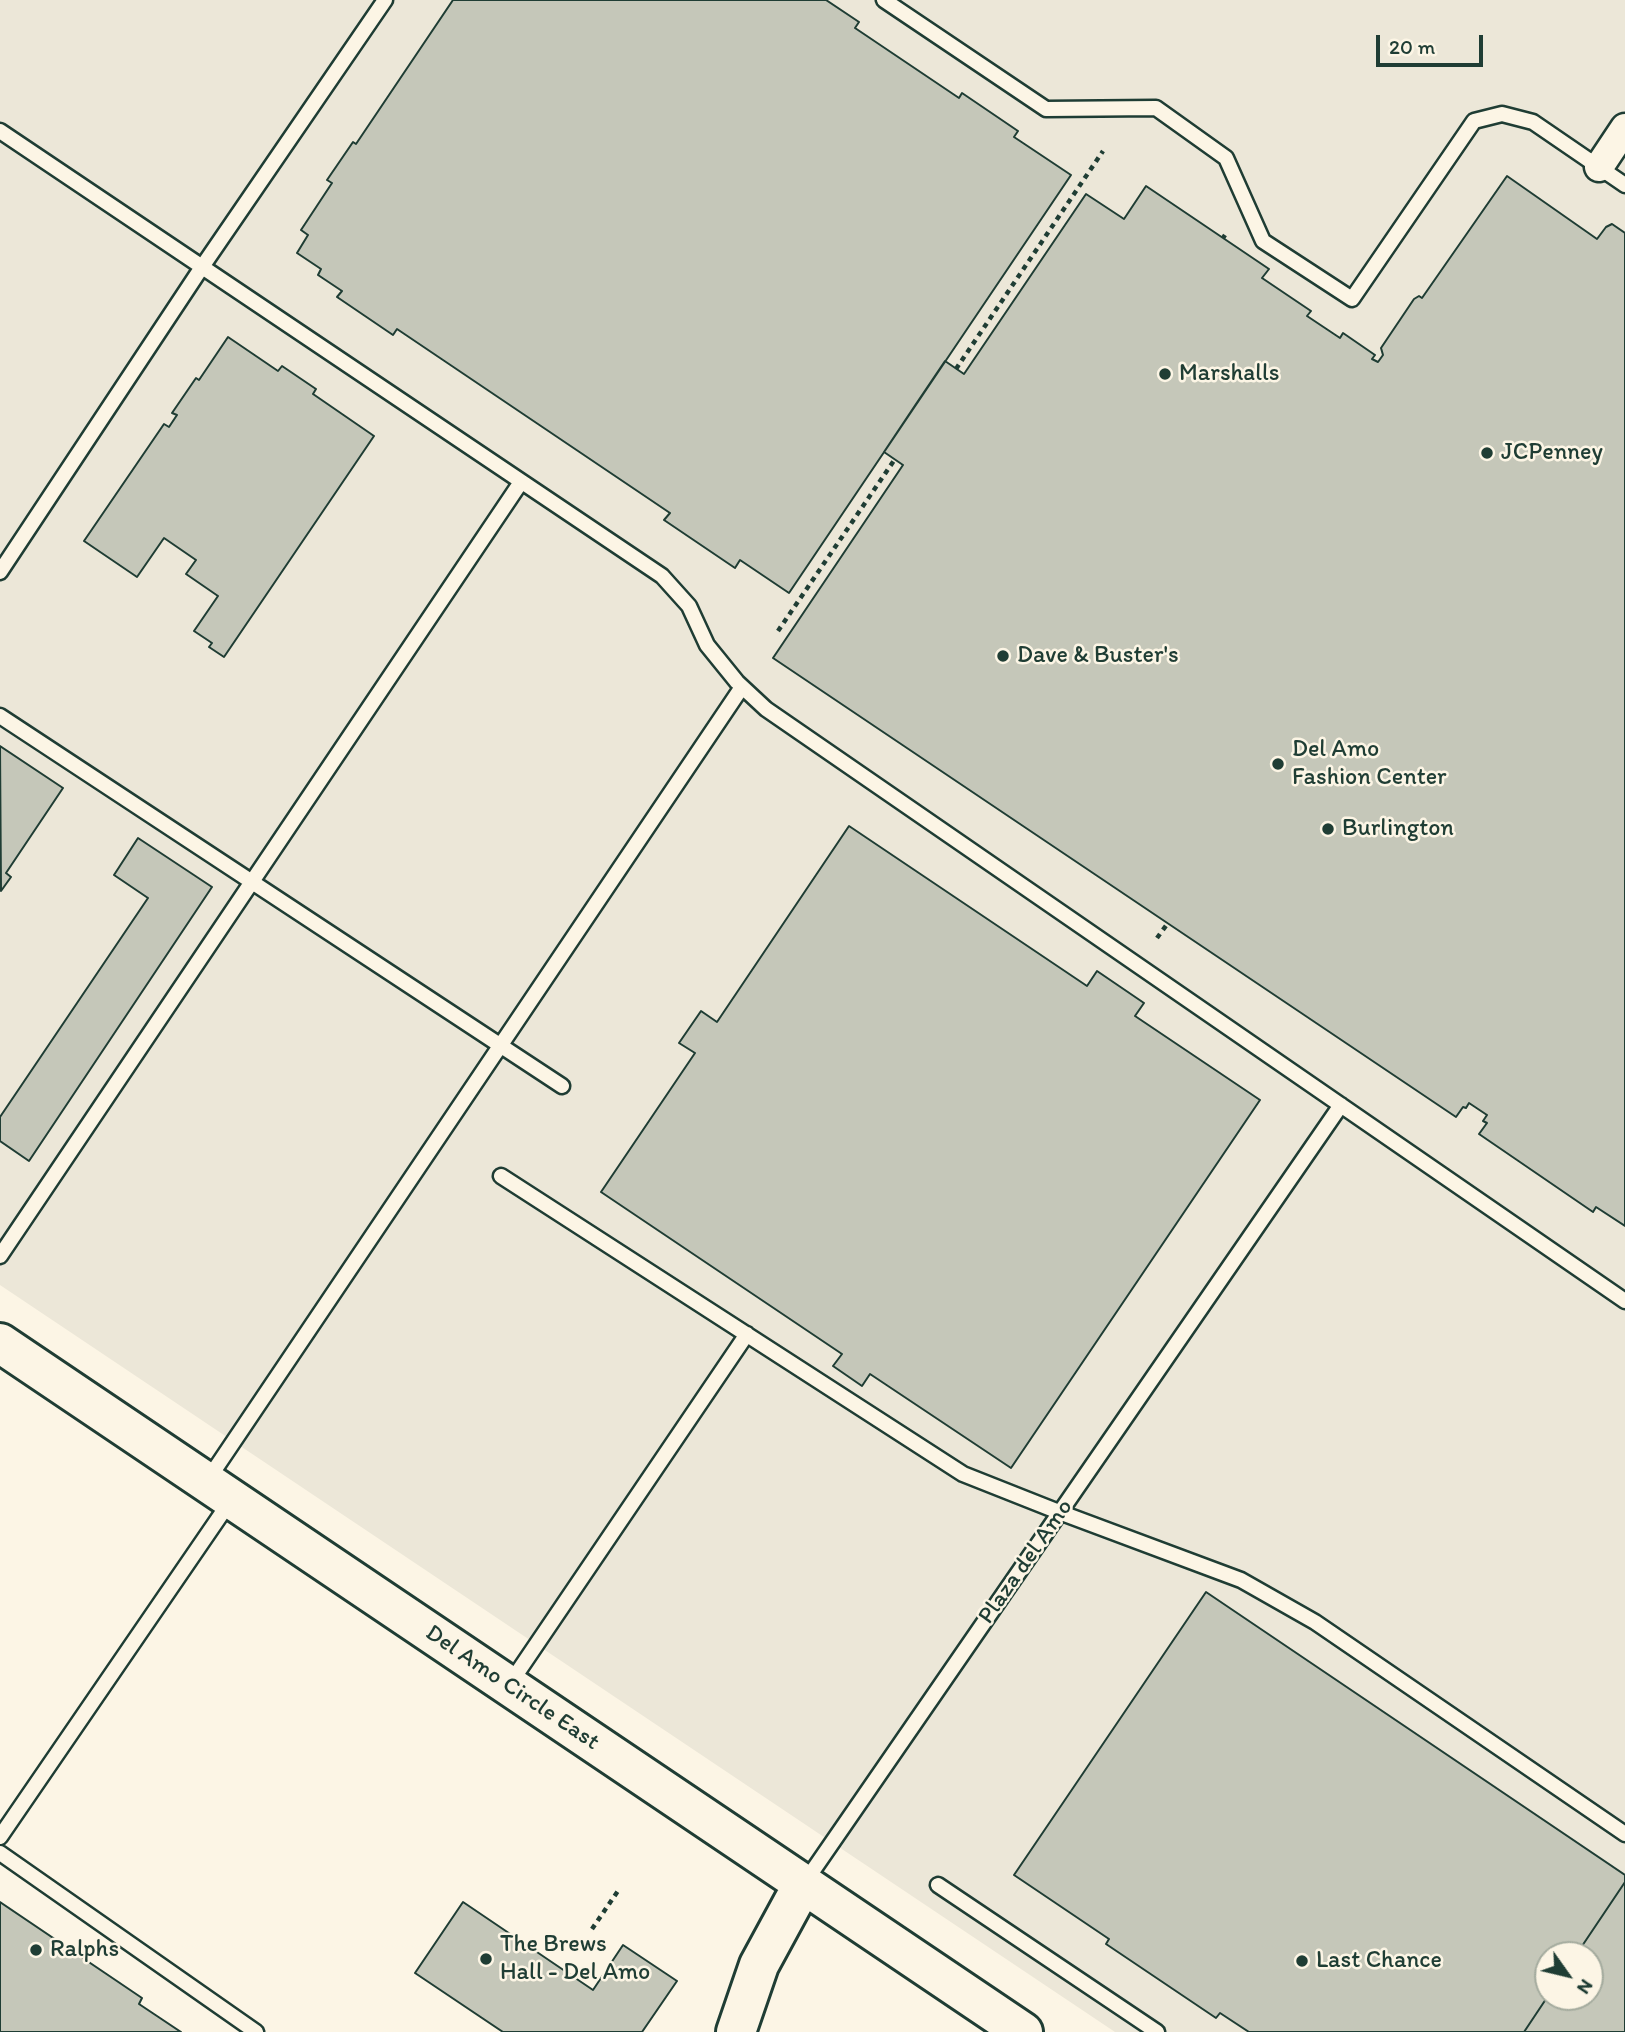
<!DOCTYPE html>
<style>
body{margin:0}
#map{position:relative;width:1625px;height:2032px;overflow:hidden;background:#fcf5e5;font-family:Itim,sans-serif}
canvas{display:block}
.north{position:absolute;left:1534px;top:1941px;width:70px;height:70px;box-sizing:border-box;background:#fcf5e5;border:2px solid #a4ab9e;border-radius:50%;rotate:124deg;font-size:19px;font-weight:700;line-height:28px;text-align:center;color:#1f3d34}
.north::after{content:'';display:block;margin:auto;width:24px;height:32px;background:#1f3d34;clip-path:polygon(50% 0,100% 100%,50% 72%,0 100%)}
.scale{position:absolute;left:1376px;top:35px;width:107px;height:32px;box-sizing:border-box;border:4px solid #1f3d34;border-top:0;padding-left:9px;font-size:21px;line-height:24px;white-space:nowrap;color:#1f3d34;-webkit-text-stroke:5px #fcf5e5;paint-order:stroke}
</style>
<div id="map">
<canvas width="1625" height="2032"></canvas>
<div class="north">N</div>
<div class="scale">20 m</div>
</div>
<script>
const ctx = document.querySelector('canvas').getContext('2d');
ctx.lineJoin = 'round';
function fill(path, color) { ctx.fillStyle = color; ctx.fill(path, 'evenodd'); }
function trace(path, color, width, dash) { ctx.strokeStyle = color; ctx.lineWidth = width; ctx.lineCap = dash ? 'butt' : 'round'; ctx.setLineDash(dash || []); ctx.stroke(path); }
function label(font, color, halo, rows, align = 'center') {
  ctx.font = font + ' Itim,sans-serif'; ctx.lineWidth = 5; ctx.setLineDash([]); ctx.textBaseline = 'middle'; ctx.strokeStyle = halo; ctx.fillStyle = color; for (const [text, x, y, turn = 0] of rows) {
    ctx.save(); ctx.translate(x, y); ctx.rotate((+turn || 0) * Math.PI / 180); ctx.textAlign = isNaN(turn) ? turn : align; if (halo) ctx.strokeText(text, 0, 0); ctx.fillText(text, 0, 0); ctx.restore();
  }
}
fill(new Path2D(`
 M 0,0 L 1625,0 L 1625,2032 L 1115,2032 L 0,1285 ZM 1548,1955 L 1590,1955 L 1590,1997 L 1548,1997 Z`), '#ece7d8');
const building = new Path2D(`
 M 453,0 L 826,0 L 859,22 L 855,28 L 959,98 L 962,93 L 1018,131 L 1014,137 L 1071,175 L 789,593 L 740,560 L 735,568 L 664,520 L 670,513 L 397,329 L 393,335 L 337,297 L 342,291 L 318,275 L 321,269 L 297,253 L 308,235 L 301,230 L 332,183 L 327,180 L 353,142 L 356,144 Z
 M 1507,176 L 1597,239 L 1606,227 L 1612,224 L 1625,233 L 1625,1226 L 1596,1207 L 1593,1212 L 1479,1134 L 1487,1123 L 1483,1121 L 1487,1115 L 1469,1103 L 1466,1108 L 1463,1107 L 1456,1117 L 773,658 L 903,465 L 884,452 L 914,407 L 945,361 L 964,374 L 1086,194 L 1124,219 L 1146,186 L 1269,269 L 1262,278 L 1311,311 L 1307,316 L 1340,338 L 1343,333 L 1375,355 L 1372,359 L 1378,362 L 1383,355 L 1381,348 L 1414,299 L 1419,296 L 1422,298 Z
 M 228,337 L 278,371 L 282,366 L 316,389 L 313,394 L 374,436 L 224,657 L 209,647 L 212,643 L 194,631 L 218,596 L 186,574 L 196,560 L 164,538 L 137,577 L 84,541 L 164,424 L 169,427 L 177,415 L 172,413 L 196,378 L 199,380 Z
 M 0,746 L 63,788 L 6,873 L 11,877 L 1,891 Z
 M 849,826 L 1087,986 L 1097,971 L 1144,1003 L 1135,1016 L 1260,1100 L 1011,1468 L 870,1374 L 862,1386 L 833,1366 L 842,1354 L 601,1192 L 695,1053 L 679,1043 L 701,1011 L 717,1022 Z
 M 138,838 L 212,887 L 29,1161 L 0,1141 L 0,1117 L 148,898 L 114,875 Z
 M 1206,1592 L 1625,1875 L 1625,1882 L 1576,1955 L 1548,1955 L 1548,1996 L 1524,2032 L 1249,2032 L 1220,2013 L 1216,2018 L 1106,1944 L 1109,1939 L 1014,1875 Z
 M 1625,1882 L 1625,2032 L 1524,2032 L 1548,1996 L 1590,1997 L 1590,1955 L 1576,1955 Z
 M 0,1902 L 142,1998 L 139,2004 L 181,2032 L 0,2032 Z
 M 463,1902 L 593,1990 L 623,1945 L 677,1981 L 642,2032 L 503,2032 L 415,1973 Z`);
fill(building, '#c5c7b9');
trace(building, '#1f3d34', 2);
const lane = new Path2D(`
 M 884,0 L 1046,109 L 1156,108 L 1226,158 L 1263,241 L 1352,299 L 1474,121 L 1502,114 L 1533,122 L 1625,185
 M 0,131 L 662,576 L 689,606 L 707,645 L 737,682 L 766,709 L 1625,1301
 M 0,572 L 202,267 L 385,0
 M 0,716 L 562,1086
 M 501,1176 L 963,1474 L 1059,1512 L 1241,1580 L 1315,1622 L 1625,1834
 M 0,1256 L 521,482
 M 207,1481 L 742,687
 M 509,1685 L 747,1334
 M 0,1837 L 231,1500
 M 0,1853 L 256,2032
 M 805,1882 L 1341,1105
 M 938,1885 L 1157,2032`);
const street = new Path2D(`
 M 1599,167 L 1625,128`);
const secondary = new Path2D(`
 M 0,1343 L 1023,2032
 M 736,2032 L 759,1965 L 803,1884`);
trace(lane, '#1f3d34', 19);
trace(street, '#1f3d34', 33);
trace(secondary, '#1f3d34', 44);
trace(new Path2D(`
 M 1223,238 L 1225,235
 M 956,369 L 1103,151
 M 778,631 L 895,459
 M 1157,938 L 1168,923
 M 592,1929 L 620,1888`), '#1f3d34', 4.5, [5, 5]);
trace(lane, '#fcf5e5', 14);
trace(street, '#fcf5e5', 28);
trace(secondary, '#fcf5e5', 38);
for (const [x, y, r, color] of [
 [1165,374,7,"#1f3d34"],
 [1487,453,7,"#1f3d34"],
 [1003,656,7,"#1f3d34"],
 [1278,764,7,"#1f3d34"],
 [1328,829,7,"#1f3d34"],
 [36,1950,7,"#1f3d34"],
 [486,1959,7,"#1f3d34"],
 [1302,1961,7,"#1f3d34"]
]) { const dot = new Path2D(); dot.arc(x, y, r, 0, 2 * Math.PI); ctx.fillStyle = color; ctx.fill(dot); trace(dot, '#fcf5e5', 2.5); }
label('24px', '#1f3d34', '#fcf5e5', [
 ["Marshalls",1179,374],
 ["JCPenney",1501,453],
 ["Dave & Buster's",1017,656],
 ["Del Amo",1292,750],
 ["Fashion Center",1292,778],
 ["Burlington",1342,829],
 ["The Brews",500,1945],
 ["Hall - Del Amo",500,1973],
 ["Ralphs",50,1950],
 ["Last Chance",1316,1961]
], 'left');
label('24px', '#1f3d34', '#fcf5e5', [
 ["Plaza del Amo",1026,1562,-55],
 ["Del Amo Circle East",512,1688,34]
]);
</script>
